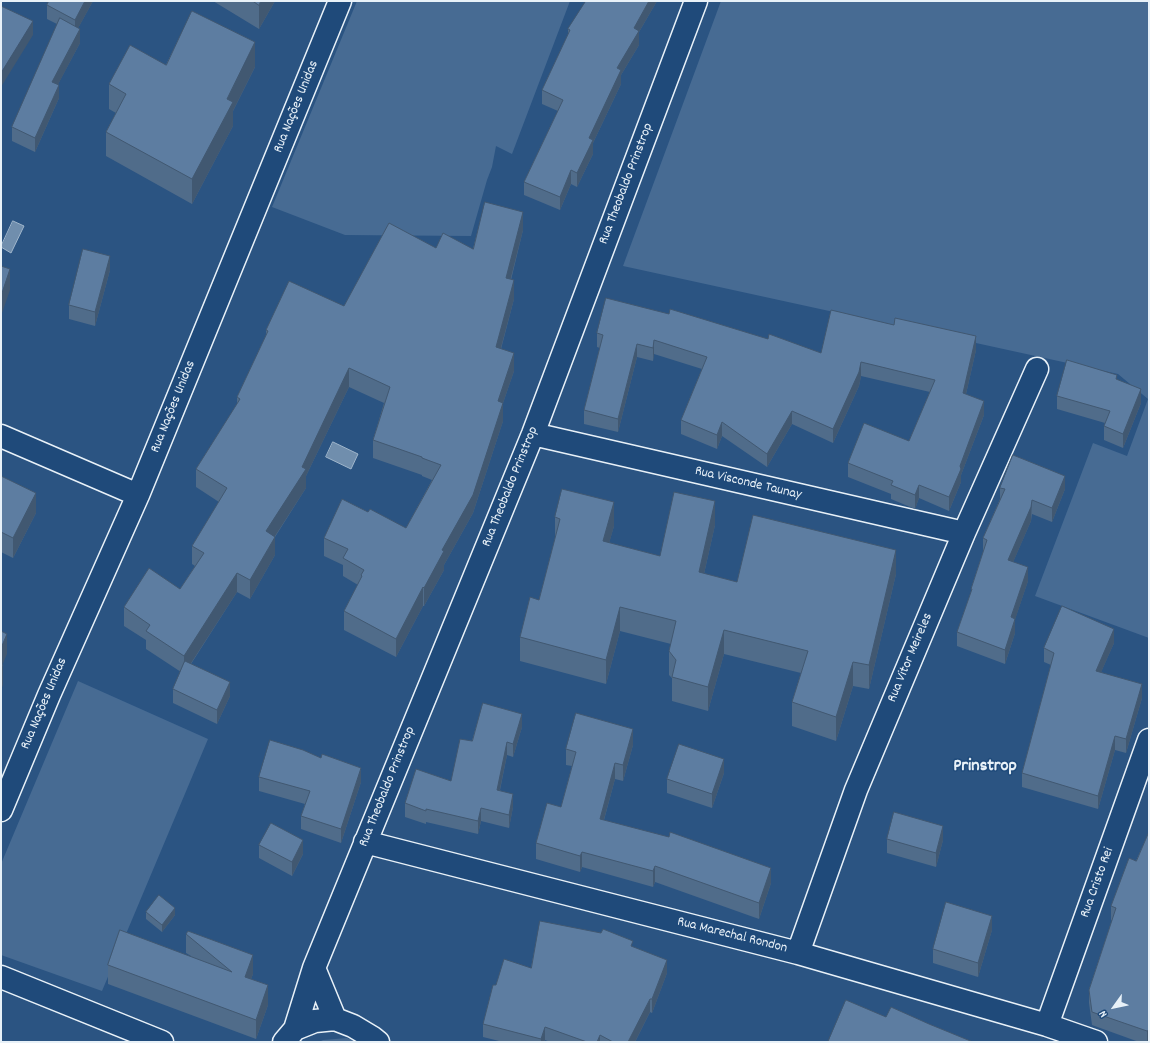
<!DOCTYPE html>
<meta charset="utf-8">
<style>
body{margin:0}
#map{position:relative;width:1150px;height:1043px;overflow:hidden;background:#2b5482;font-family:Dekko,sans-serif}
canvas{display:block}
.frame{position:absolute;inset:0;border:2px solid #e8f1f8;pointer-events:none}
.north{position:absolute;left:1094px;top:987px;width:40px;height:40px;-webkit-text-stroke:3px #1f4a7a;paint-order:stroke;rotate:237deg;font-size:11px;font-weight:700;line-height:16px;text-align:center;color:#e8f1f8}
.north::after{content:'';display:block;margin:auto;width:14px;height:18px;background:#e8f1f8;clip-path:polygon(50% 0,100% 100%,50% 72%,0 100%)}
</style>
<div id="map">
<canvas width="1150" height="1043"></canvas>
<div class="frame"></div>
<div class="north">N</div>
</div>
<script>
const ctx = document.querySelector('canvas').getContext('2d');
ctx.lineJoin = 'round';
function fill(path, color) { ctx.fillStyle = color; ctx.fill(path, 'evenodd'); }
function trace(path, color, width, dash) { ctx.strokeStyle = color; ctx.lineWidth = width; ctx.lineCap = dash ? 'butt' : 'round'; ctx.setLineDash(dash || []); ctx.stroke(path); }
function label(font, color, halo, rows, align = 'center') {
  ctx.font = font + ' Dekko,sans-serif'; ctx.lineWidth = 3; ctx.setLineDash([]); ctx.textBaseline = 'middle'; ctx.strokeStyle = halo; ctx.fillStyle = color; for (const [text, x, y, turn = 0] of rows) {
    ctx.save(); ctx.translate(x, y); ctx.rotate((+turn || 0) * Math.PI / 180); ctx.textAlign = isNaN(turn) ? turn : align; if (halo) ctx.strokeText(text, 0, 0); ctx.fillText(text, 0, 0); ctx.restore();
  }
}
fill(new Path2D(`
 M 357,1 L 570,1 L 512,154 L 496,146 L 492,167 L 487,180 L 471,236 L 345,235 L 272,207 Z
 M 721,1 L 1149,1 L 1149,638 L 1035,596 L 1093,443 L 1127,456 L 1148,399 L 1118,374 L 623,266 Z
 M 78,681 L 208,739 L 102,991 L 1,955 L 1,864 Z
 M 347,1038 L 357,1042 L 319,1042 L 323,1040 Z`), '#476b93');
const water = new Path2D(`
 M 13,221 L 24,226 L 11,253 L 1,247 Z
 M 333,442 L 358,454 L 351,469 L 326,457 Z`);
fill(water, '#708ead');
trace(water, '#a0b6cb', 1);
const minor = new Path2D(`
 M 533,434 L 964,533
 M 1,436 L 138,495
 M 1,810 L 49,695 L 138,495 L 340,1
 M 365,842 L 798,953 L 1047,1025 L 1096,1042
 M 798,953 L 856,790 L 964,533 L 1037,369
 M 314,968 L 335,1019
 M 1,977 L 162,1042
 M 1047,1025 L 1149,740
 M 295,1029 L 314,968 L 533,434 L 696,1
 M 284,1042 L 295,1029 L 315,1021 L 335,1019 L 353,1026 L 373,1038 L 378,1042`);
trace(minor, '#e8f1f8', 25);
trace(minor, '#1f4a7a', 22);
fill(new Path2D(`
 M 93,1 L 78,28 L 80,43 L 58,84 L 59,98 L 35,152 L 12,141 L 12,127 L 57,24 L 47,19 L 47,5 Z
 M 213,1 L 275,1 L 259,29 Z
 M 586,1 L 657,1 L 639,32 L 639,45 L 621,75 L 621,84 L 593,143 L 593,154 L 577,187 L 571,184 L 560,210 L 524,195 L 524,182 L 558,111 L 542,104 L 542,90 L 568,35 L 568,29 Z
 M 166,65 L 255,67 L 233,111 L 233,126 L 192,204 L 106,156 L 106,132 L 116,113 L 109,109 L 109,84 Z
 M 523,230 L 511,280 L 514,299 L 501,349 L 514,371 L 503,403 L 503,421 L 473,513 L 444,565 L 444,570 L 424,606 L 423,606 L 396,657 L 344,630 L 344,611 L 358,585 L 343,576 L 343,565 L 324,556 L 324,538 L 368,512 L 406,528 L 432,480 L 422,476 L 422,475 L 373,458 L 373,440 L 384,403 L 349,387 L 306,476 L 306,488 L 275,537 L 275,555 L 250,599 L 237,592 L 191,664 L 230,696 L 217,724 L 173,703 L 173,689 L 181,672 L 146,649 L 146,640 L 124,626 L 124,607 L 180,589 L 195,566 L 192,564 L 192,546 L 219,502 L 196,487 L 196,469 L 237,405 L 237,397 L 266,336 L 266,330 L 344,306 L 436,248 L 473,249 Z
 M 110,270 L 95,326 L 69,319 L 69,305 Z
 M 597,333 L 768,339 L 821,353 L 976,350 L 966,394 L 984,415 L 961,475 L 961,482 L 949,511 L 919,498 L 915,509 L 891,499 L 891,494 L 848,477 L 848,463 L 909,441 L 930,392 L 861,376 L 859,386 L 833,443 L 792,424 L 767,467 L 722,436 L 717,449 L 681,434 L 681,420 L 702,369 L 654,354 L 653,361 L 637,357 L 618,432 L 584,424 L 584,410 L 600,348 L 597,347 Z
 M 1117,379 L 1141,403 L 1123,448 L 1104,440 L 1104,426 L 1105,423 L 1057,409 L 1057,396 Z
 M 1,476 L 36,513 L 13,558 L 1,552 Z
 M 1000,488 L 1065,489 L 1052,522 L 1032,514 L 1031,521 L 1013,562 L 1028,581 L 1015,619 L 1015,633 L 1005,664 L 957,646 L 957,632 L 971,593 L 971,589 L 983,552 L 983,538 L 1000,499 Z
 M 555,517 L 614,526 L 609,543 L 660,556 L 715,525 L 704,574 L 737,582 L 896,574 L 869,689 L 853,686 L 836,741 L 792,726 L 792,702 L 801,673 L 724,654 L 708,711 L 672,701 L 672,678 L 669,675 L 669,651 L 671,644 L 620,631 L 606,684 L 520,661 L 520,637 L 539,600 L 555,541 Z
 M 1114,643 L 1101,672 L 1142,698 L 1126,753 L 1115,750 L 1098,809 L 1022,787 L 1022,773 L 1051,665 L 1044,662 L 1044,648 Z
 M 522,727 L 513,757 L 507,755 L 500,790 L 513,807 L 509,828 L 481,821 L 478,834 L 426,822 L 426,824 L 405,817 L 405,803 L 451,781 L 472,741 Z
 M 633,745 L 623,781 L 615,779 L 604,820 L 771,883 L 759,919 L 655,882 L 653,887 L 582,867 L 580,872 L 536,859 L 536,843 L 561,807 L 572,766 L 566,765 L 566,749 Z
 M 724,773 L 712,808 L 667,793 L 667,779 Z
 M 259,777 L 361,782 L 341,843 L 301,829 L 301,816 L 305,804 L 259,791 Z
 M 887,839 L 943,840 L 936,867 L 887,853 Z
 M 259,845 L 303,854 L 292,876 L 259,858 Z
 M 1136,861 L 1149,1042 L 1139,1042 L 1092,1025 L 1089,1003 L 1089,990 L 1112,920 L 1111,920 L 1111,906 Z
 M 146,912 L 175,915 L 162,932 L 146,919 Z
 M 992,930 L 978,977 L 933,963 L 933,949 Z
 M 186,934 L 253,974 L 251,979 L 268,1005 L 256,1039 L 108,984 L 108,965 L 191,956 L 186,953 Z
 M 633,947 L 667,973 L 652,1013 L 650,1012 L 635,1042 L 550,1042 L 545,1040 L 544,1042 L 503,1042 L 483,1037 L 483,1024 L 531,968 Z`), '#506c8a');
fill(new Path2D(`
 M 85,1 L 93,1 L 75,34 L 75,20 Z
 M 261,1 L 275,1 L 259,29 L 259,5 Z
 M 649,1 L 657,1 L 639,32 L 639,45 L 621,75 L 621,84 L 593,143 L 593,154 L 577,187 L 577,173 L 589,138 L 634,28 Z
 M 33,21 L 33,35 L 1,87 L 1,73 Z
 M 80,29 L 80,43 L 52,96 L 52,82 Z
 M 255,42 L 255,67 L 233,111 L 233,126 L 192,204 L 192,179 L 227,99 Z
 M 59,85 L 59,98 L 35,152 L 35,138 Z
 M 571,170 L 571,184 L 560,210 L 560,197 Z
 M 523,212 L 523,230 L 506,297 L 506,278 Z
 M 110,256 L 110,270 L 95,326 L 95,312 Z
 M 10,269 L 10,290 L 1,316 L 1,296 Z
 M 514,280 L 514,299 L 496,366 L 496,347 Z
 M 976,336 L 976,350 L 963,407 L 963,393 Z
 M 654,340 L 654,354 L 653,361 L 653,348 Z
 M 637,344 L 637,357 L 618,432 L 618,419 Z
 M 514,353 L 514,371 L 503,403 L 503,421 L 473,513 L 444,565 L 444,570 L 424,606 L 424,588 L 442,550 L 498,401 Z
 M 861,362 L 861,376 L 859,386 L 833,443 L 833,429 Z
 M 349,368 L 349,387 L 306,476 L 306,488 L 266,550 L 266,531 L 302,467 Z
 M 1141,389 L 1141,403 L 1123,448 L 1123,434 Z
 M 984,401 L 984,415 L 961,475 L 961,482 L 949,511 L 949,497 L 960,466 Z
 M 792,411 L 792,424 L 767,467 L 767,454 Z
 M 722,422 L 722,436 L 717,449 L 717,435 Z
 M 1065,476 L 1065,489 L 1052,522 L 1052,508 Z
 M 919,485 L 919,498 L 915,509 L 915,495 Z
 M 36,493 L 36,513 L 13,558 L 13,538 Z
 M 1032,500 L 1031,521 L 1008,574 L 1008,560 Z
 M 715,501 L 715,525 L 699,596 L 699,572 Z
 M 614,502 L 614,526 L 603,565 L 603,541 Z
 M 275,537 L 275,555 L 250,599 L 250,580 Z
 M 896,550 L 896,574 L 869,689 L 869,665 Z
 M 1028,567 L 1028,581 L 1014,623 L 1015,619 L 1015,633 L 1005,664 L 1005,650 L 1011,617 Z
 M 237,573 L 237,592 L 184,674 L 184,656 Z
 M 423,587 L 423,606 L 396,657 L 396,639 Z
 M 620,607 L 620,631 L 606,684 L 606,660 Z
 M 1114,629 L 1114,643 L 1096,684 L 1096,671 Z
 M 724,630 L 724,654 L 708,711 L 708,687 Z
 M 7,634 L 7,654 L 1,668 L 1,648 Z
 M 853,662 L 853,686 L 836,741 L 836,717 Z
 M 3,665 L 3,685 L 1,690 L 1,670 Z
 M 230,682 L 230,696 L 217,724 L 217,710 Z
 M 1142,684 L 1142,698 L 1126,753 L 1126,739 Z
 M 522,714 L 522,727 L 513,757 L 513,744 Z
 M 633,729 L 633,745 L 623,781 L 623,765 Z
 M 1115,736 L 1115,750 L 1098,809 L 1098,796 Z
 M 507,742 L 507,755 L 497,803 L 497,790 Z
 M 724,759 L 724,773 L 712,808 L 712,794 Z
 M 615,763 L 615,779 L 600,834 L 600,819 Z
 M 361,768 L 361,782 L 341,843 L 341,829 Z
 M 513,794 L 513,807 L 509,828 L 509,815 Z
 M 481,808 L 481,821 L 478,834 L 478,821 Z
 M 943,826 L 943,840 L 936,867 L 936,853 Z
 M 303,840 L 303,854 L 292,876 L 292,862 Z
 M 582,852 L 582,867 L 580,872 L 580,856 Z
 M 655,866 L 655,882 L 653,887 L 653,871 Z
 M 771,868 L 771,883 L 759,919 L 759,903 Z
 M 175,908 L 175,915 L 162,932 L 162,925 Z
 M 992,916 L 992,930 L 978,977 L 978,963 Z
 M 253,955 L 253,974 L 245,996 L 245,977 Z
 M 667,960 L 667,973 L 652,1013 L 652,999 Z
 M 268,985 L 268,1005 L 256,1039 L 256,1020 Z
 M 650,999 L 650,1012 L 635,1042 L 628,1042 Z
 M 545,1027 L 545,1040 L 544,1042 L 541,1042 L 541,1039 Z
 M 1149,1030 L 1149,1042 L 1147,1042 L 1147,1031 Z
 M 600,1035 L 600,1042 L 597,1042 Z`), '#415871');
const building = new Path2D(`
 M 49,1 L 85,1 L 75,20 L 47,5 Z
 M 253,1 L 261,1 L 259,5 Z
 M 586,1 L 649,1 L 634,28 L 639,31 L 617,68 L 621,70 L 589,138 L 593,140 L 577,173 L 571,170 L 560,197 L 524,182 L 563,100 L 542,90 L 570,30 L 568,29 Z
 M 1,6 L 33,21 L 1,73 Z
 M 192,11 L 255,42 L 227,99 L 233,102 L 192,179 L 106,132 L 126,94 L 109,84 L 130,45 L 166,65 Z
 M 60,18 L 80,29 L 52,82 L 59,85 L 35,138 L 12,127 Z
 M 485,202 L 523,212 L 506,278 L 514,280 L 496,347 L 514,353 L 498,401 L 503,403 L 473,495 L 442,550 L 444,551 L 424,588 L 423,587 L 396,639 L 344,611 L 362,576 L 361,575 L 364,570 L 343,558 L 348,549 L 324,538 L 342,499 L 368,512 L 370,509 L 406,528 L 441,465 L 422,458 L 422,457 L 373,440 L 390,387 L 349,368 L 302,467 L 306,469 L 266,531 L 275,537 L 250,580 L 237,573 L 184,656 L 146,631 L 150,625 L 124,607 L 149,568 L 180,589 L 204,553 L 192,546 L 227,488 L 196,469 L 240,399 L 237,397 L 268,331 L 266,330 L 289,281 L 344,306 L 389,223 L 436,248 L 443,233 L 473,249 Z
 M 83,249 L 110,256 L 95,312 L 69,305 Z
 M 1,266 L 10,269 L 1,296 Z
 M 606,298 L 669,314 L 670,309 L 768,339 L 769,334 L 821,353 L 831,310 L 894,325 L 895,318 L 976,336 L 963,393 L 984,401 L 960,466 L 961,469 L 949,497 L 919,485 L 915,495 L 891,485 L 893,481 L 848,463 L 864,423 L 909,441 L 935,380 L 861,362 L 859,372 L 833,429 L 792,411 L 767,454 L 722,422 L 717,435 L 681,420 L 707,357 L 654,340 L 653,348 L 637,344 L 618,419 L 584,410 L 603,335 L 597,333 Z
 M 1067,360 L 1117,375 L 1116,379 L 1141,389 L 1123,434 L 1104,426 L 1110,411 L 1057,396 Z
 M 1013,455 L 1065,476 L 1052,508 L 1032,500 L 1031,507 L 1008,560 L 1028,567 L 1011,617 L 1015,619 L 1005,650 L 957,632 L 972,589 L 971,589 L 987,540 L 983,538 L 1005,489 L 1000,488 Z
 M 1,476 L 36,493 L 13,538 L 1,532 Z
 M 562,489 L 614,502 L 603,541 L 660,556 L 674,492 L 715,501 L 699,572 L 737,582 L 753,515 L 896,550 L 869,665 L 853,662 L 836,717 L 792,702 L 808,651 L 724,630 L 708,687 L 672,677 L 676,660 L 669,651 L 676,621 L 620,607 L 606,660 L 520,637 L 530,597 L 539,600 L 560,519 L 555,517 Z
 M 1062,606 L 1114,629 L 1096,671 L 1142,684 L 1126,739 L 1115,736 L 1098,796 L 1022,773 L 1054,653 L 1044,648 Z
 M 1,631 L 7,634 L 1,648 Z
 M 185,661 L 230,682 L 217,710 L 173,689 Z
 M 1,664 L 3,665 L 1,670 Z
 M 483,703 L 522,714 L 513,744 L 507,742 L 497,790 L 513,794 L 509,815 L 481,808 L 478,821 L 426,809 L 426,811 L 405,803 L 416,769 L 451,781 L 460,739 L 472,741 Z
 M 576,713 L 633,729 L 623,765 L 615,763 L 600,819 L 669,837 L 670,832 L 771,868 L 759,903 L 655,866 L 653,871 L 582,852 L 580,856 L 536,843 L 547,803 L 561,807 L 576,752 L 566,749 Z
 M 270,740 L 303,750 L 321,758 L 322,754 L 361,768 L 341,829 L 301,816 L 310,791 L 259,777 Z
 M 679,744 L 724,759 L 712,794 L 667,779 Z
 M 894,812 L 943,826 L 936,853 L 887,839 Z
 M 271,823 L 303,840 L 292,862 L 259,845 Z
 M 1149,832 L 1149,1030 L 1147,1031 L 1092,1012 L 1089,990 L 1116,908 L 1111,906 L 1129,858 L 1136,861 Z
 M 159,895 L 175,908 L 162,925 L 146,912 Z
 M 946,902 L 992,916 L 978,963 L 933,949 Z
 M 540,921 L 601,933 L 603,929 L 633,941 L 631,946 L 667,960 L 652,999 L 650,999 L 628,1042 L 613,1042 L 600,1035 L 597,1042 L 587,1042 L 545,1027 L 541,1039 L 483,1024 L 493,985 L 496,985 L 504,959 L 531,968 Z
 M 120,930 L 232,972 L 186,934 L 188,931 L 253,955 L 245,977 L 268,985 L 256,1020 L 108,965 Z
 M 846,1000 L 886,1017 L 891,1007 L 929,1024 L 973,1042 L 828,1042 Z`);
fill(building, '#5d7da1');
trace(building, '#415871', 1);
label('14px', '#e8f1f8', '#1f4a7a', [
 ["Rua Nações Unidas",297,107,-68],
 ["Rua Theobaldo Prinstrop",627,184,-69],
 ["Rua Nações Unidas",174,407,-68],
 ["Rua Visconde Taunay",748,484,13],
 ["Rua Theobaldo Prinstrop",511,487,-68],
 ["Rua Vitor Meireles",911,658,-67],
 ["Rua Nações Unidas",45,704,-67],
 ["Rua Theobaldo Prinstrop",388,787,-68],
 ["Rua Cristo Rei",1098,883,-70],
 ["Rua Marechal Rondon",732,936,14]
]);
label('bold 18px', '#e8f1f8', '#1f4a7a', [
 ["Prinstrop",985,768]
]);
</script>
